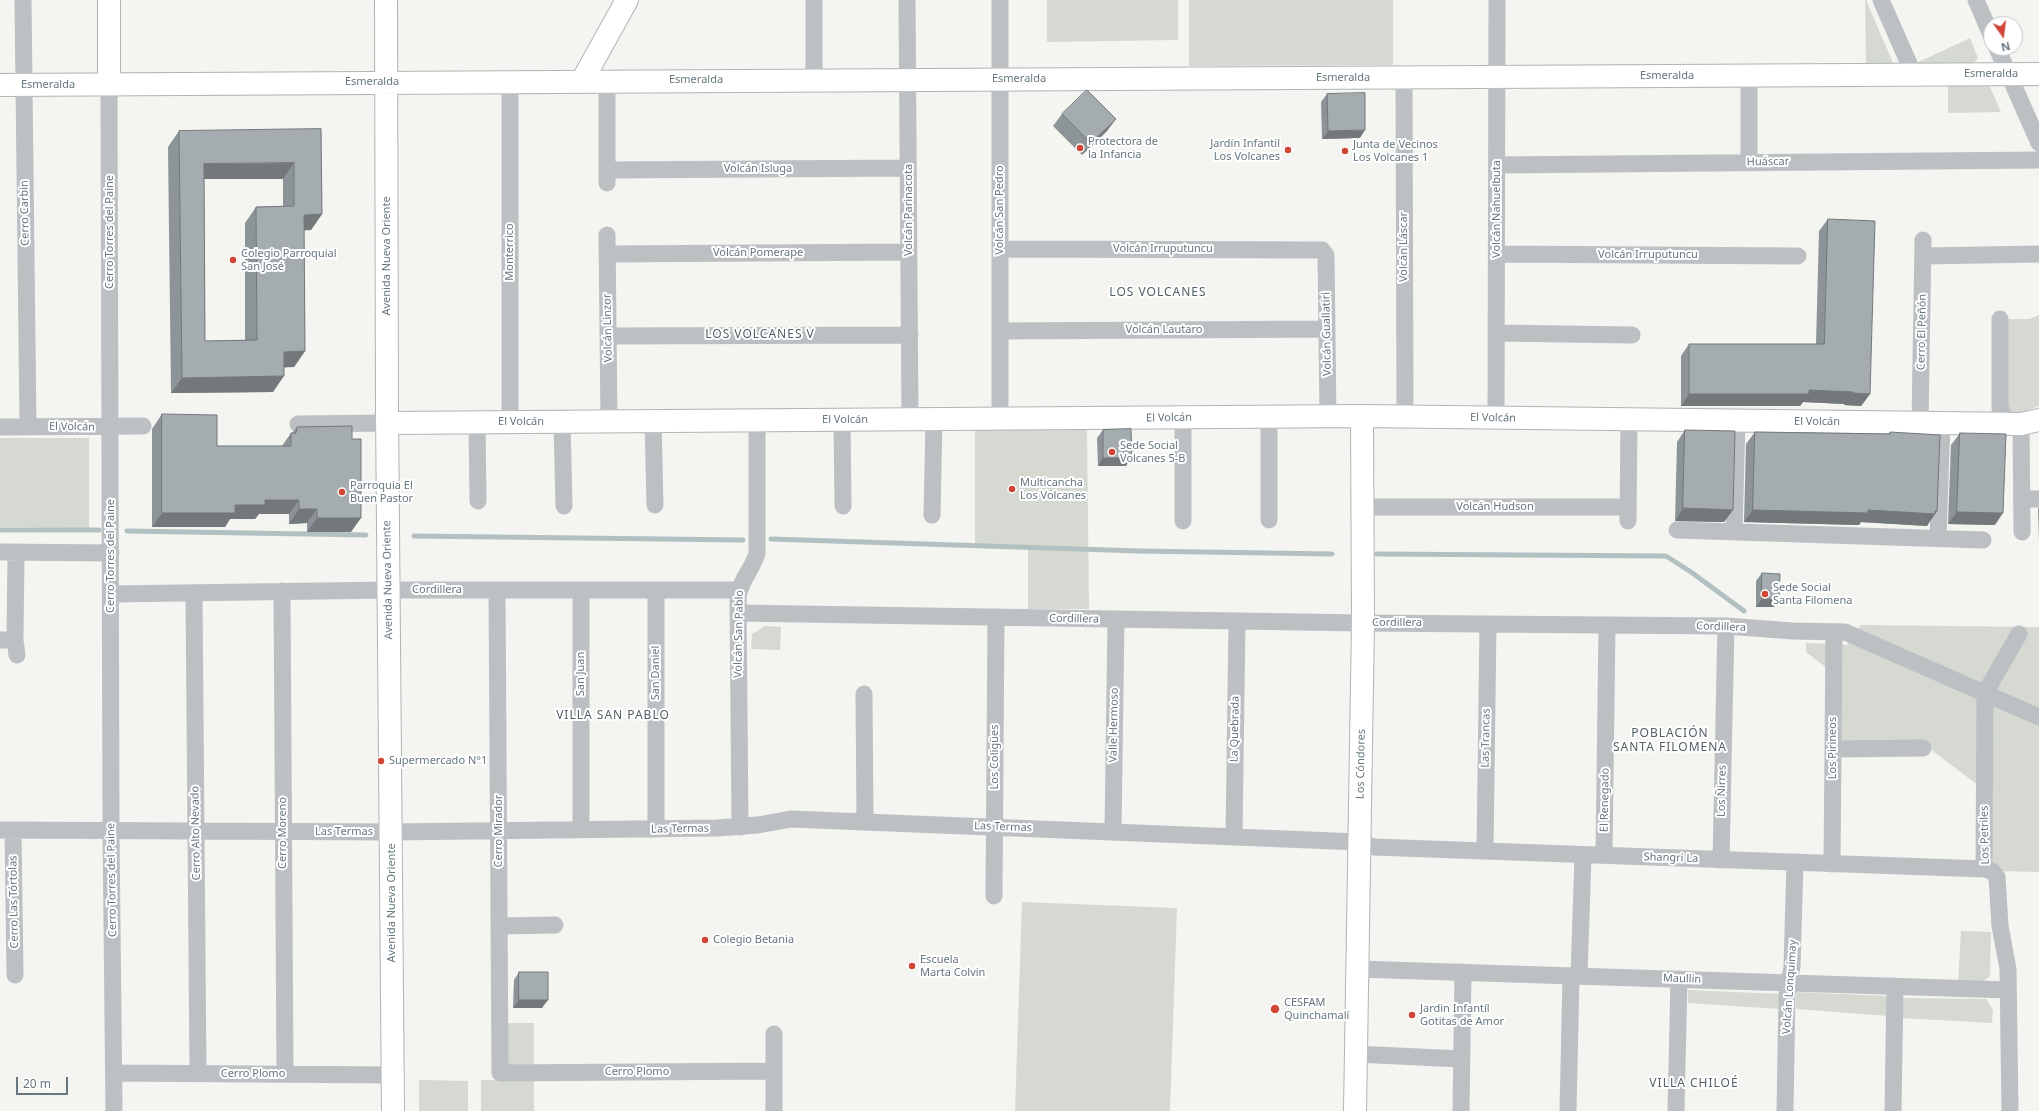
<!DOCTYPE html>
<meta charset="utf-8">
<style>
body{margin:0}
#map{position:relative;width:2039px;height:1111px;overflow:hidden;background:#f4f4f1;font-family:"Noto Sans",sans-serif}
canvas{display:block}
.north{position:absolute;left:1983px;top:16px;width:40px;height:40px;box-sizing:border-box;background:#fff;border:1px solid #c2c9cc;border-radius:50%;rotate:166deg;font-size:11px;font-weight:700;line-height:16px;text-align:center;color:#66777f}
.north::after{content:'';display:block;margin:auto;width:14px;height:18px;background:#d14535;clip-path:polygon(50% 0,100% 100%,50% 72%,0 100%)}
.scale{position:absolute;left:16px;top:1077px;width:52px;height:18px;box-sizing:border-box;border:2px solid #66777f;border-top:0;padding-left:5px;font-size:12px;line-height:14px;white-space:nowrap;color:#66777f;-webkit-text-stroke:3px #fff;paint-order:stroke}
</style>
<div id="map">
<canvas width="2039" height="1111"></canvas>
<div class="north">N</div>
<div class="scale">20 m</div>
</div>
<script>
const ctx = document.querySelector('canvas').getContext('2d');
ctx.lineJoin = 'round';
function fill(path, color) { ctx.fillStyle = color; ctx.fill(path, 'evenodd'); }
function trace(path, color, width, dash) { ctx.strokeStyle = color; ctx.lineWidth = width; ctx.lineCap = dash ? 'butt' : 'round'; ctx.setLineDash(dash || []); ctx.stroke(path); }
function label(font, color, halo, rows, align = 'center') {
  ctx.font = font + ' "Noto Sans",sans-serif'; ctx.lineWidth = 4; ctx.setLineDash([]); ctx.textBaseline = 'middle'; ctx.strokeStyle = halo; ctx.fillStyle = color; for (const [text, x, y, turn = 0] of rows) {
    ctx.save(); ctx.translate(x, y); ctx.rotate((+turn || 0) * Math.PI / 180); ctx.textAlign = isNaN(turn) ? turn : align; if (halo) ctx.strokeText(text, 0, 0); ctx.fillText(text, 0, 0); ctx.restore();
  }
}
fill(new Path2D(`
 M 1047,0 L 1178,0 L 1178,40 L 1047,42 Z
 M 1189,0 L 1393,0 L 1393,65 L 1189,66 Z
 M 1865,0 L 1866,0 L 1893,63 L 1866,63 Z
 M 1970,38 L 1978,58 L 1972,65 L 1912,65 Z
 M 1948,85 L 1989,85 L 2001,112 L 1948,113 Z
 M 2039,315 L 2039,406 L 2022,412 L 2007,413 L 2007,319 L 2029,319 Z
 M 1087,429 L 1089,609 L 1028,609 L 1028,546 L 975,546 L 975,430 Z
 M 0,438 L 89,438 L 89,528 L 0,527 Z
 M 1861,625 L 2039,627 L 2039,872 L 1999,871 L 1990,862 L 1991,795 L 1925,745 L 1839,742 L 1840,678 L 1806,652 L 1806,643 L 1847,645 Z
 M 765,626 L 781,627 L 780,650 L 751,649 L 752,634 Z
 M 1022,902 L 1177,908 L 1170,1111 L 1015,1111 Z
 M 1961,931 L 1991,932 L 1990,976 L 1981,984 L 1958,984 Z
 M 1688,990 L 1781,994 L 1780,1009 L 1688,1003 Z
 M 1796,992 L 1888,996 L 1888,1016 L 1796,1009 Z
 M 1900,998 L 1986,999 L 1993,1010 L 1992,1023 L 1900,1018 Z
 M 505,1023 L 534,1023 L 534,1111 L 481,1111 L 481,1080 L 505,1080 Z
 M 419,1080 L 468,1081 L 468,1111 L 419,1111 Z`), '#d5d9d1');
trace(new Path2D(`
 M 0,530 L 99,530
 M 127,531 L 366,535
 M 414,536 L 743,540
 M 771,539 L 1139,551 L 1332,554
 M 1377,554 L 1666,556 L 1691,572 L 1744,611`), '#b2c0c2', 5);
const secondary = new Path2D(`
 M 109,0 L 109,84
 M 386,0 L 387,409 L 393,1111
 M 582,81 L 627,0
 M 0,85 L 2039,74
 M 387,423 L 1362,416 L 2021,424 L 2039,420
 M 1355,1111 L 1363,623 L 1362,416`);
trace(secondary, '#aeb4b7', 24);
trace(new Path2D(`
 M 23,0 L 28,426
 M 814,0 L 814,80
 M 907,0 L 910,420
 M 1000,0 L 1000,419
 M 1881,0 L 1914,75
 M 1976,0 L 1991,35
 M 1997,48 L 2039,143
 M 1749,76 L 1749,163
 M 1404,78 L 1405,417
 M 510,81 L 510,422
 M 607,81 L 607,183
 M 109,84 L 111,830 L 114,1111
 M 1497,165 L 2039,160
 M 607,170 L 908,168
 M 607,235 L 609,422
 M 1000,249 L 1322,250 L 1326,255 L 1328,417
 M 607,254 L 909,252
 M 1497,254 L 1798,256
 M 1923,256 L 2039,254
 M 2000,319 L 2000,408 L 2009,423
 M 1000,331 L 1327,329
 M 1497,333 L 1632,335
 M 608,336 L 910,335
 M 1269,417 L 1269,520
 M 1183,418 L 1183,521
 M 1496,418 L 1497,0
 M 842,420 L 843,506
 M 653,421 L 655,505
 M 562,422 L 564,506
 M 477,423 L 478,501
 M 1920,423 L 1923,240
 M 298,424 L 387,423
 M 2021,424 L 2022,532
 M 0,427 L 143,426
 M 2022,499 L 2039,499
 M 1363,507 L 1628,507
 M 932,515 L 934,419
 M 1628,521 L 1629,419
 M 1677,530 L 1983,540
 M 1734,532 L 1737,421
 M 1938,538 L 1942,422
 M 0,552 L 111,553
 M 16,552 L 15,640 L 17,655
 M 497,590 L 500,1073 L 774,1071
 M 581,590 L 581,830
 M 656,590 L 656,829
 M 282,591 L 285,1074
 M 194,593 L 198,1074
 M 111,594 L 389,590 L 739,590
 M 738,613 L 1363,623 L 1726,626 L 1793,631 L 1845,632 L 2039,717
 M 0,640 L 15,640
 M 864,694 L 865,822
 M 1833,749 L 1923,748
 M 740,827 L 738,597 C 740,580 753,569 757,553 L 757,421
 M 0,830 L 391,832 L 717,828 L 758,825 L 791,819 L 1359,842 L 1374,847 L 1984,869
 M 13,830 L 15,975
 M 1113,831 L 1116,619
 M 1234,836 L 1237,621
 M 1485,851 L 1488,624
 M 1604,855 L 1607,625
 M 1721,860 L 1726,626
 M 1832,864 L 1834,632
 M 994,896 L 996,617
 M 499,926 L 555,925
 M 1357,969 L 2008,990
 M 1579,976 L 1583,855
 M 774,1034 L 774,1111
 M 1355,1054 L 1461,1059
 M 114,1073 L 393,1075
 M 1461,1111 L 1463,972
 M 1568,1111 L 1571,976
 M 1676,1111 L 1679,979
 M 1785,1111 L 1787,994 L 1792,967 L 1795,862
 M 1893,1111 L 1895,986
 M 2010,1111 L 2008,969 L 2000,926 L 1997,877 L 1992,871 L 1984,869 L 1985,693 L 2019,634`), '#bcc0c3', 17);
trace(secondary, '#fff', 22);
fill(new Path2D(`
 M 1327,94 L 1360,138 L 1322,139 L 1321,102 Z
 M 1062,114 L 1107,131 L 1082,155 L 1053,126 Z
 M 321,129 L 322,214 L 311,230 L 304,230 L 305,351 L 294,367 L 284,367 L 273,392 L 171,393 L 168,147 L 179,131 ZM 204,179 L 283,179 L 283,206 L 256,207 L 245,223 L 245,340 L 205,341 Z
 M 1828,219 L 1870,394 L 1861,406 L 1844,405 L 1845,404 L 1803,402 L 1800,406 L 1681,406 L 1681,356 L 1689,344 L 1816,344 L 1819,231 Z
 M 162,414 L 217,446 L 282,446 L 291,433 L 292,433 L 297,427 L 351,532 L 307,532 L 307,523 L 289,524 L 289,514 L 259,514 L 255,519 L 230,519 L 225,527 L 152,527 L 152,429 Z
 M 1103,430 L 1126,466 L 1098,466 L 1097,438 Z
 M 1685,430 L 1733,510 L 1724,522 L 1675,521 L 1677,442 Z
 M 1755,432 L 1888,434 L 1890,432 L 1928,523 L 1927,526 L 1861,522 L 1859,525 L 1744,522 L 1746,444 Z
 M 1960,433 L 1995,525 L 1948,524 L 1951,445 Z
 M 2039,508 L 2039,542 L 2038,509 Z
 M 1762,573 L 1779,599 L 1774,607 L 1756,607 L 1756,581 Z
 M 519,972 L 542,1008 L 513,1008 L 514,980 Z`), '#8d9497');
fill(new Path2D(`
 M 1116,119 L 1107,131 L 1082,155 L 1091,143 Z
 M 1365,130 L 1360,138 L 1322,139 L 1328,131 Z
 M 294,163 L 283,179 L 193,179 L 204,164 Z
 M 322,214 L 311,230 L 293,231 L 304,215 Z
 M 305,351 L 294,367 L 273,368 L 284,352 Z
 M 284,376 L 273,392 L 171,393 L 182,378 Z
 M 1809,390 L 1853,392 L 1845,404 L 1803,402 L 1800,406 L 1681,406 L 1689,394 Z
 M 1853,393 L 1870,394 L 1861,406 L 1844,405 Z
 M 1103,458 L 1132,458 L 1126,466 L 1098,466 Z
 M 265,500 L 299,500 L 289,514 L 259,514 L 255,519 L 230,519 L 225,527 L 152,527 L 162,513 L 235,505 Z
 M 1683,508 L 1733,510 L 1724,522 L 1675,521 Z
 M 299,509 L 317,509 L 307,523 L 289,524 Z
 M 1753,510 L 1868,510 L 1937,511 L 1927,526 L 1861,522 L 1859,525 L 1744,522 Z
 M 1957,512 L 2003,513 L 1995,525 L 1948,524 Z
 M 317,518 L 361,518 L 351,532 L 307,532 Z
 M 1762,599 L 1779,599 L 1774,607 L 1756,607 Z
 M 519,1000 L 548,1000 L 542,1008 L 513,1008 Z`), '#73787b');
const building = new Path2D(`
 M 1087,90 L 1116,119 L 1091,143 L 1062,114 Z
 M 1365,93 L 1365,130 L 1328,131 L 1327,94 Z
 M 321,129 L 322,214 L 304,215 L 305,351 L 284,352 L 284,376 L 182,378 L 179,131 ZM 294,163 L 294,206 L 256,207 L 257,340 L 205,341 L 204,164 Z
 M 1828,219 L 1875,221 L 1870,394 L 1853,393 L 1853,392 L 1809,390 L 1809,394 L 1689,394 L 1689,344 L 1824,344 Z
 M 162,414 L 217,415 L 217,446 L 291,446 L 291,433 L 296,433 L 297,427 L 352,426 L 352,439 L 361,439 L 361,518 L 317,518 L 317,509 L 299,509 L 299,500 L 265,500 L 265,505 L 235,505 L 235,513 L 162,513 Z
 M 1131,429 L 1132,458 L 1103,458 L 1103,430 Z
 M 1685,430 L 1735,431 L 1733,510 L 1683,508 Z
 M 1755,432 L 1890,434 L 1890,432 L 1940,435 L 1937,511 L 1935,511 L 1935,514 L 1868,510 L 1868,513 L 1753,510 Z
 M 1960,433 L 2006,434 L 2003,513 L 1957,512 Z
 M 1762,573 L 1780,574 L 1779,599 L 1762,599 Z
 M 519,972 L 548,972 L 548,1000 L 519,1000 Z`);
fill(building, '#a4acb0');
trace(building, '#73787b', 1);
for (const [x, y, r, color] of [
 [1080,148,4,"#d14535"],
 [1288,150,4,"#d14535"],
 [1345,151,4,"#d14535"],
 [233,260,4,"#d14535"],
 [1112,452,4,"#d14535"],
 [1012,489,4,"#d14535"],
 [342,492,4,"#d14535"],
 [1765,594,4,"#d14535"],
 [381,761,4,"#d14535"],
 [705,940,4,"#d14535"],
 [912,966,4,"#d14535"],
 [1275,1009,5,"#d14535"],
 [1412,1015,4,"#d14535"]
]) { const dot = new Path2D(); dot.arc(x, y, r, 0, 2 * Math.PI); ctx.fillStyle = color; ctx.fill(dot); trace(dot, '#fff', 1.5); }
label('11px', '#66777f', '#fff', [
 ["Esmeralda",1991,74],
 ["Esmeralda",1667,76],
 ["Esmeralda",1343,78],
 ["Esmeralda",1019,79],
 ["Esmeralda",696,80],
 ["Esmeralda",372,82],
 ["Esmeralda",48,85],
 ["Huáscar",1768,162,-1],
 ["Volcán Isluga",758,169],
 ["Volcán Nahuelbuta",1497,209,-90],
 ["Volcán Parinacota",909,210,-90],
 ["Volcán San Pedro",1000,210,-90],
 ["Cerro Carbin",25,213,-91],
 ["Cerro Torres del Paine",110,232,-90],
 ["Volcán Láscar",1404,247,-90],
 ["Volcán Irruputuncu",1163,249],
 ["Monterrico",510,252,-90],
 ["Volcán Pomerape",758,253],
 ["Volcán Irruputuncu",1648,255],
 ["Avenida Nueva Oriente",387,256,-90],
 ["Volcán Linzor",608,328,-91],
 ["Volcán Lautaro",1164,330],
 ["Cerro El Peñón",1922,332,-89],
 ["Volcán Guallatiri",1327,334,-91],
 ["El Volcán",1169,418,-1],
 ["El Volcán",1493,418,1],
 ["El Volcán",845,420],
 ["El Volcán",521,422],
 ["El Volcán",1817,422],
 ["El Volcán",72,427,1],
 ["Volcán Hudson",1495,507],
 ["Cerro Torres del Paine",111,556,-90],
 ["Avenida Nueva Oriente",388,580,-91],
 ["Cordillera",437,590],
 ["Cordillera",1074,619,1],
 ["Cordillera",1397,623],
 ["Cordillera",1721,627,2],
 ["Volcán San Pablo",739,634,-89],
 ["San Daniel",656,673,-90],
 ["San Juan",581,674,-90],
 ["Valle Hermoso",1114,725,-89],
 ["La Quebrada",1235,729,-89],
 ["Las Trancas",1486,738,-89],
 ["Los Pirineos",1833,748,-90],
 ["Los Coligües",995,757,-90],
 ["Los Cóndores",1361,764,-89],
 ["Los Ñirres",1722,791,-89],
 ["El Renegado",1605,800,-89],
 ["Las Termas",1003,827,2],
 ["Las Termas",680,829,-1],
 ["Cerro Mirador",499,831,-90],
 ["Las Termas",344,832],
 ["Cerro Alto Nevado",196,833,-91],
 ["Cerro Moreno",283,833,-90],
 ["Los Petriles",1985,835,-91],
 ["Shangri La",1671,858,2],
 ["Cerro Torres del Paine",112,880,-91],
 ["Cerro Las Tórtolas",14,902,-91],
 ["Avenida Nueva Oriente",392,903,-90],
 ["Maullin",1682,979,2],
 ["Volcán Lonquimay",1790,987,-86],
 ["Cerro Plomo",637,1072],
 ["Cerro Plomo",253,1074]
]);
label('11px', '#66777f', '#fff', [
 ["Protectora de",1088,142],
 ["la Infancia",1088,155],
 ["Jardín Infantil",1280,144,"right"],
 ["Los Volcanes",1280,157,"right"],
 ["Junta de Vecinos",1353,145],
 ["Los Volcanes 1",1353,158],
 ["Colegio Parroquial",241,254],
 ["San José",241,267],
 ["Sede Social",1120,446],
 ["Volcanes 5-B",1120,459],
 ["Multicancha",1020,483],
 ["Los Volcanes",1020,496],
 ["Parroquia El",350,486],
 ["Buen Pastor",350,499],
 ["Sede Social",1773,588],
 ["Santa Filomena",1773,601],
 ["Supermercado N°1",389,761],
 ["Colegio Betania",713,940],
 ["Escuela",920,960],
 ["Marta Colvin",920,973],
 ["CESFAM",1284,1003],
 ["Quinchamalí",1284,1016],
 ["Jardin Infantíl",1420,1009],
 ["Gotitas de Amor",1420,1022]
], 'left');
ctx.letterSpacing = '1px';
label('12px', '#536065', '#fff', [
 ["LOS VOLCANES",1158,293],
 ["LOS VOLCANES V",760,335],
 ["VILLA SAN PABLO",613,716],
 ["POBLACIÓN",1670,734],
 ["SANTA FILOMENA",1670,748],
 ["VILLA CHILOÉ",1694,1084]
]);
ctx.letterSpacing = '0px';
</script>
